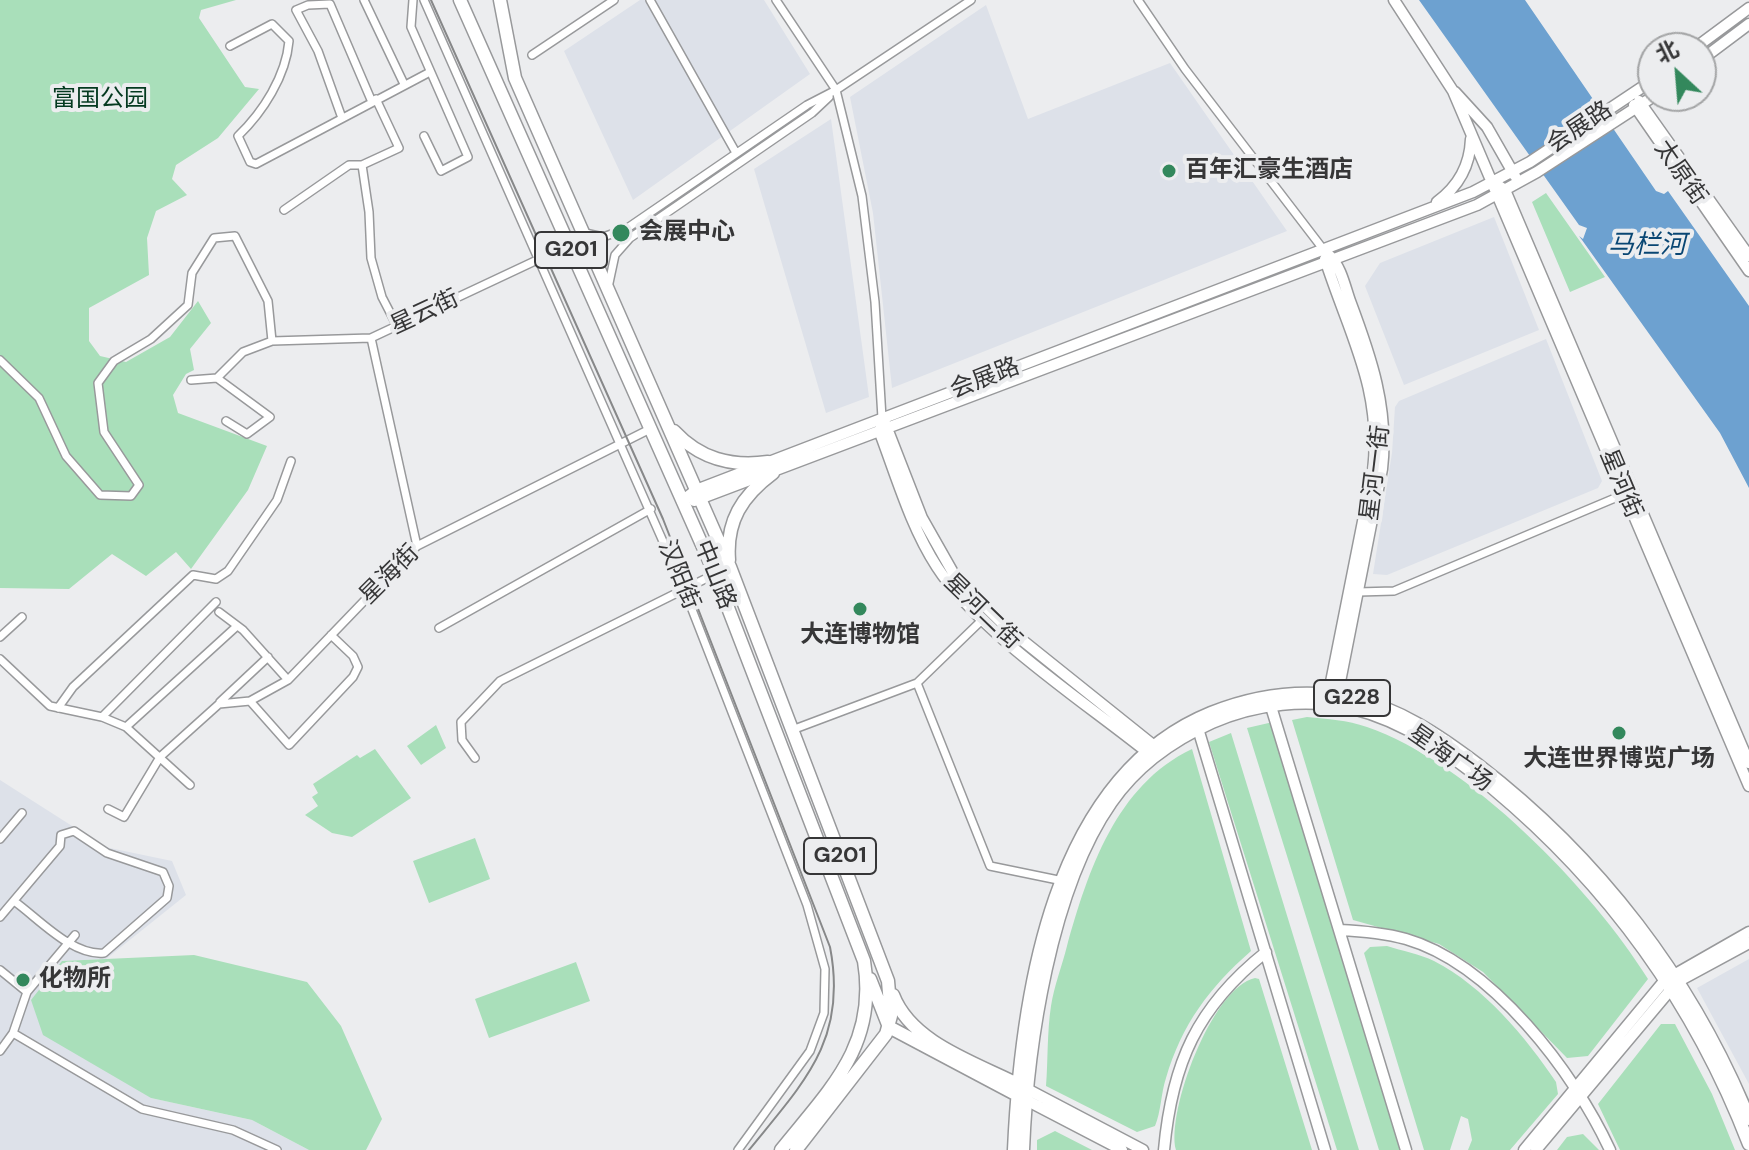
<!DOCTYPE html>
<meta charset="utf-8">
<style>
body{margin:0}
#map{position:relative;width:1749px;height:1150px;overflow:hidden;background:#ecedef;font-family:"DM Sans","Noto Sans SC",sans-serif}
canvas{display:block}
.north{position:absolute;left:1637px;top:32px;width:80px;height:80px;box-sizing:border-box;background:#ecedef;border:2px solid #a3a4a5;border-radius:50%;rotate:334deg;font-size:22px;font-weight:700;line-height:32px;text-align:center;color:#363637}
.north::after{content:'';display:block;margin:auto;width:28px;height:36px;background:#33885c;clip-path:polygon(50% 0,100% 100%,50% 72%,0 100%)}
</style>
<div id="map">
<canvas width="1749" height="1150"></canvas>
<div class="north">北</div>
</div>
<script>
const ctx = document.querySelector('canvas').getContext('2d');
ctx.lineJoin = 'round';
function fill(path, color) { ctx.fillStyle = color; ctx.fill(path, 'evenodd'); }
function trace(path, color, width, dash) { ctx.strokeStyle = color; ctx.lineWidth = width; ctx.lineCap = dash ? 'butt' : 'round'; ctx.setLineDash(dash || []); ctx.stroke(path); }
function label(font, color, halo, rows, align = 'center') {
  ctx.font = font + ' "DM Sans","Noto Sans SC",sans-serif'; ctx.lineWidth = 8; ctx.setLineDash([]); ctx.textBaseline = 'middle'; ctx.strokeStyle = halo; ctx.fillStyle = color; for (const [text, x, y, turn = 0] of rows) {
    ctx.save(); ctx.translate(x, y); ctx.rotate((+turn || 0) * Math.PI / 180); ctx.textAlign = isNaN(turn) ? turn : align; if (halo) ctx.strokeText(text, 0, 0); ctx.fillText(text, 0, 0); ctx.restore();
  }
}
fill(new Path2D(`
 M 640,0 L 764,0 L 810,74 L 633,200 L 564,51 Z
 M 986,5 L 1028,119 L 1170,63 L 1287,231 L 892,388 L 873,213 L 850,97 Z
 M 831,119 L 869,397 L 826,413 L 754,169 Z
 M 1494,217 L 1539,330 L 1404,385 L 1365,286 L 1380,263 Z
 M 1546,339 L 1602,481 L 1598,488 L 1387,575 L 1373,574 L 1392,453 L 1395,407 L 1399,401 Z
 M 0,780 L 105,847 L 172,861 L 186,895 L 106,959 L 62,961 L 151,1098 L 252,1120 L 309,1150 L 0,1150 Z
 M 1749,959 L 1749,1084 L 1697,988 Z`), '#dde1e9');
fill(new Path2D(`
 M 0,0 L 236,0 L 201,10 L 199,18 L 245,87 L 259,89 L 218,138 L 176,165 L 172,179 L 187,195 L 156,211 L 147,238 L 149,275 L 89,308 L 89,341 L 100,356 L 126,362 L 170,337 L 198,301 L 211,323 L 190,349 L 194,370 L 186,374 L 173,395 L 178,413 L 267,446 L 248,490 L 191,569 L 176,552 L 146,576 L 112,554 L 69,589 L 0,588 Z
 M 1546,193 L 1605,277 L 1570,292 L 1532,202 Z
 M 1307,717 C 1328,719 1347,720 1367,727 C 1468,761 1593,890 1648,979 L 1588,1056 L 1567,1058 L 1483,972 L 1439,944 L 1353,920 L 1292,720 Z
 M 1273,722 L 1404,1150 L 1379,1150 L 1247,728 Z
 M 436,725 L 446,748 L 421,765 L 407,746 Z
 M 1231,733 L 1359,1150 L 1337,1150 L 1209,742 Z
 M 375,749 L 411,798 L 352,837 L 332,833 L 305,815 L 318,806 L 312,797 L 318,793 L 313,784 L 357,755 L 360,758 Z
 M 1192,749 L 1251,951 C 1209,988 1182,1024 1166,1078 C 1161,1093 1161,1112 1155,1126 L 1137,1132 L 1046,1086 C 1048,1060 1047,1032 1051,1006 C 1054,986 1062,966 1067,946 C 1088,871 1116,785 1192,749 Z
 M 475,838 L 490,879 L 429,903 L 413,861 Z
 M 1387,946 C 1402,951 1420,954 1434,961 C 1483,986 1526,1037 1556,1082 L 1558,1094 L 1510,1150 L 1468,1150 L 1472,1140 L 1468,1119 L 1461,1116 L 1450,1150 L 1424,1150 L 1364,953 L 1370,947 Z
 M 194,955 L 307,982 L 341,1026 L 382,1119 L 366,1150 L 309,1150 L 252,1120 L 151,1098 L 43,1035 L 31,1000 L 62,961 Z
 M 576,962 L 590,1001 L 489,1038 L 475,999 Z
 M 1255,978 L 1259,979 L 1312,1150 L 1176,1150 C 1166,1112 1212,987 1255,978 Z
 M 1661,1024 L 1675,1024 L 1712,1094 L 1735,1150 L 1620,1150 L 1598,1104 Z
 M 1055,1131 L 1092,1150 L 1037,1150 L 1037,1140 Z
 M 1583,1134 L 1599,1150 L 1557,1150 L 1567,1137 Z`), '#a9dfba');
fill(new Path2D(`
 M 1419,0 L 1525,0 L 1656,191 L 1664,194 L 1668,191 L 1749,306 L 1749,488 L 1720,433 L 1582,240 L 1579,236 L 1583,239 L 1587,228 L 1579,225 Z`), '#6da1d0');
const street = new Path2D(`
 M 364,0 L 404,84
 M 413,0 L 411,27 L 468,157 L 441,171 L 424,136
 M 424,0 L 684,589 L 807,905 L 825,969 L 824,1013 L 810,1051 L 738,1150
 M 650,0 L 735,151
 M 776,0 L 836,90 L 862,196 L 875,302 L 882,418
 M 1138,0 L 1185,69 L 1323,249
 M 230,46 L 272,24 L 289,41 C 286,76 263,112 238,136 L 250,162 L 256,164 L 430,72
 M 532,55 L 614,0
 M 342,118 L 318,51 L 296,10 L 308,5 L 330,4 L 372,102
 M 362,165 L 369,212 L 371,258 L 382,297 L 397,326
 M 284,210 L 349,165 L 362,165 L 399,148 L 376,99
 M 585,233 L 603,237 L 626,229 L 807,105 L 836,90 L 971,0
 M 609,283 L 615,255 L 630,238 L 812,113 L 829,97
 M 371,338 L 417,546
 M 0,360 L 39,398 L 66,456 L 100,495 L 131,496 L 139,485 L 104,432 L 98,383 L 114,361 L 151,339 L 188,305 L 192,273 L 214,238 L 235,236 L 268,301 L 272,341
 M 217,378 L 270,417 L 247,434 L 226,421
 M 191,380 L 217,378 L 243,352 L 272,341 L 371,338 L 569,245
 M 1358,592 L 1394,591 L 1627,493
 M 219,612 L 243,630 L 288,680
 M 439,628 L 651,509
 M 0,637 L 22,617
 M 0,659 L 50,706 L 102,717 L 126,727 L 190,785
 M 917,683 L 990,866 L 1063,881
 M 250,701 L 289,745 L 353,677 L 358,667 L 353,656 L 331,635
 M 220,702 L 268,657
 M 58,708 L 73,687 L 193,575 L 216,579 L 228,571 L 277,500 L 291,461
 M 102,717 L 216,602
 M 126,727 L 237,626
 M 792,730 L 917,683 L 983,619
 M 475,758 L 462,740 L 461,722 L 500,681 L 715,574
 M 108,809 L 124,817 L 160,757 L 219,704 L 250,701 L 288,680 L 417,546 L 650,429
 M 0,839 L 22,813
 M 0,917 L 60,846 L 61,835 L 74,831 L 107,853 L 163,872 L 169,886 L 167,898 L 104,953 C 72,956 39,919 14,901
 M 0,970 L 27,992
 M 13,1033 L 142,1109 L 233,1130 L 277,1150
 M 0,1051 L 13,1033 L 27,992 L 75,935`);
const secondary = new Path2D(`
 M 1394,0 L 1453,91 L 1749,786
 M 1695,48 L 1749,8
 M 1701,60 L 1749,24
 M 1455,92 L 1487,127 L 1515,176
 M 1639,101 L 1749,256
 M 1634,105 L 1749,271
 M 1499,186 L 1505,190 L 1749,763
 M 1437,202 C 1459,186 1470,166 1471,139
 M 1330,256 C 1341,267 1345,287 1350,301 C 1371,357 1389,409 1382,469 L 1336,702
 M 1325,259 C 1349,334 1383,389 1373,471 L 1327,702
 M 885,423 L 922,518 L 956,578 L 1007,628 L 1158,749
 M 881,426 L 880,433 C 897,478 911,527 937,567 C 981,635 1088,704 1152,756
 M 682,501 L 696,490 L 1473,192 L 1530,162 L 1653,80
 M 694,501 L 1477,205 L 1537,172 L 1654,96
 M 1269,700 L 1406,1150
 M 1196,722 L 1325,1150
 M 1339,930 C 1362,931 1384,933 1406,939 C 1492,964 1574,1072 1610,1150
 M 1027,1089 L 1143,1150
 M 1026,1100 L 1122,1150
 M 1164,1150 C 1172,1063 1197,1007 1266,952
 M 1524,1150 L 1665,980 L 1749,932
 M 1536,1150 L 1677,982 L 1749,943`);
const highway = new Path2D(`
 M 460,0 L 715,574 L 864,961 C 878,1045 830,1089 781,1150
 M 500,0 L 515,78 L 730,567 L 888,981 L 891,1016 L 886,1034 L 796,1150
 M 674,431 C 700,459 731,467 768,462
 M 729,560 C 726,521 742,496 773,473
 M 870,979 L 889,1027 L 1021,1097
 M 893,995 C 912,1045 980,1064 1025,1088
 M 1014,1150 C 1021,997 1051,778 1211,713 C 1256,695 1305,689 1352,698 C 1399,708 1441,737 1478,765 C 1598,857 1692,979 1749,1119
 M 1023,1150 C 1027,1046 1050,889 1111,802 C 1136,766 1172,740 1212,722 C 1255,703 1308,697 1353,708 C 1406,721 1451,754 1493,788 C 1608,884 1695,1004 1749,1144`);
trace(street, '#98999b', 10);
trace(secondary, '#98999b', 13);
trace(highway, '#98999b', 15);
trace(street, '#fff', 7);
trace(secondary, '#fff', 10);
trace(highway, '#fff', 12);
trace(new Path2D(`
 M 431,0 L 663,519 L 830,947 C 848,1040 804,1082 749,1150`), '#878889', 2);
for (const [x, y, r, color] of [
 [1169,171,8,"#33885c"],
 [621,233,10,"#33885c"],
 [860,609,8,"#33885c"],
 [1619,733,8,"#33885c"],
 [23,980,8,"#33885c"]
]) { const dot = new Path2D(); dot.arc(x, y, r, 0, 2 * Math.PI); ctx.fillStyle = color; ctx.fill(dot); trace(dot, '#ecedef', 3); }
for (const [x, y, w] of [
 [571,250,72],
 [1352,698,76],
 [840,856,72]
]) { const box = new Path2D(); box.roundRect(x - w / 2, y - 18, w, 36, 6); ctx.fillStyle = '#ecedef'; ctx.fill(box); trace(box, '#363637', 2); }
label('bold 22px', '#363637', null, [
 ["G201",571,250],
 ["G228",1352,698],
 ["G201",840,856]
]);
label('24px', '#04391f', '#ecedef', [
 ["富国公园",100,100]
]);
label('24px', '#363637', '#ecedef', [
 ["会展路",1580,128,-34],
 ["太原街",1680,173,55],
 ["星云街",425,313,-25],
 ["会展路",985,379,-21],
 ["星河一街",1376,473,-83],
 ["星河街",1620,484,67],
 ["星海街",390,575,-45],
 ["汉阳街",678,575,68],
 ["中山路",714,575,68],
 ["星河二街",982,612,44],
 ["星海广场",1450,759,35]
]);
label('bold 24px', '#363637', '#ecedef', [
 ["百年汇豪生酒店",1185,171],
 ["会展中心",639,233],
 ["大连博物馆",860,636,"center"],
 ["大连世界博览广场",1619,760,"center"],
 ["化物所",39,980]
], 'left');
label('italic 26px', '#094673', '#ecedef', [
 ["马栏河",1647,246]
]);
</script>
